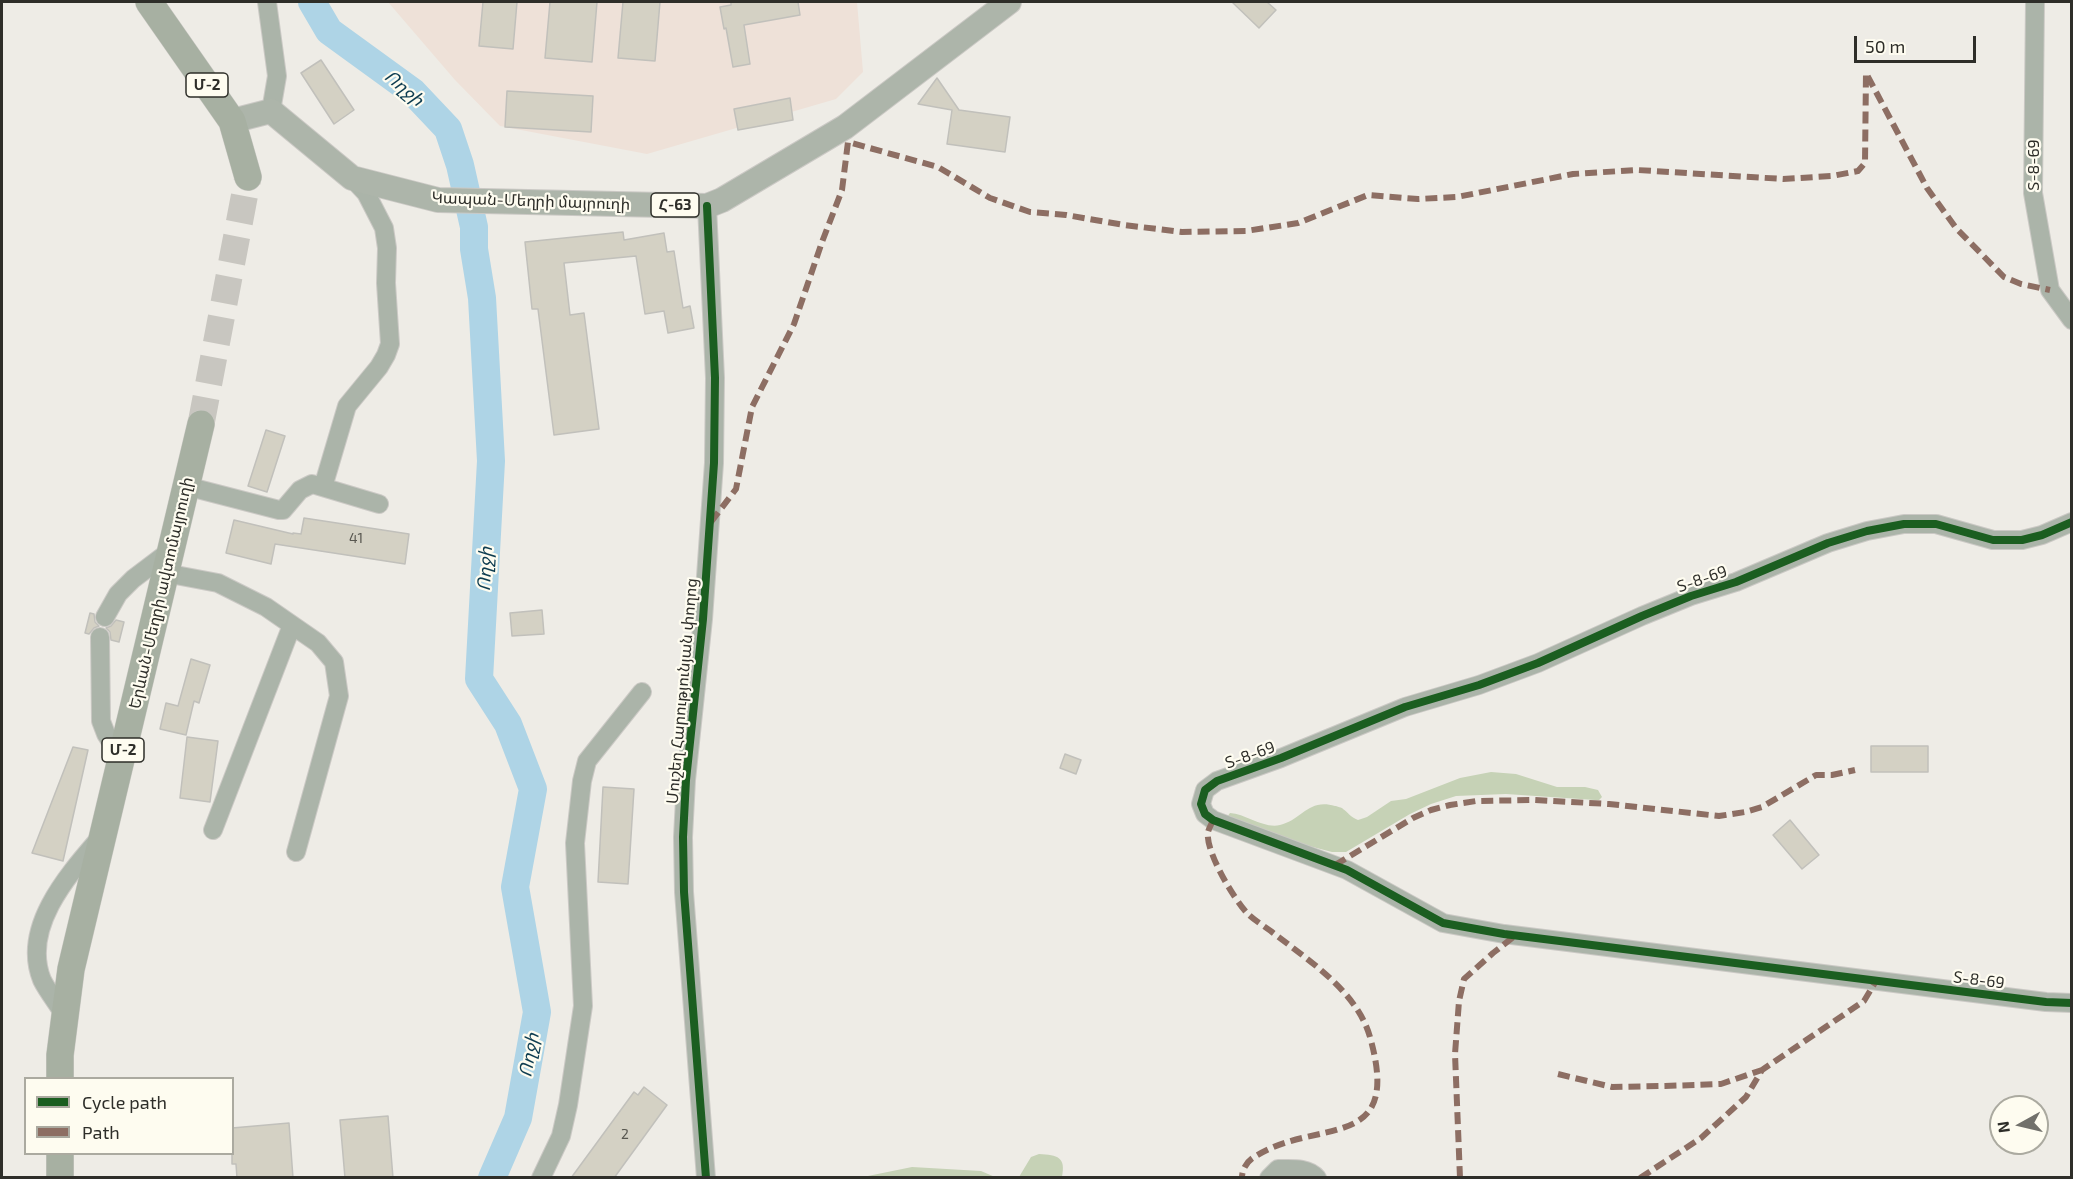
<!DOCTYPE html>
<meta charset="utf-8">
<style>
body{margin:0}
#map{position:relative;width:2073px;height:1179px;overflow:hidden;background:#eeece6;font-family:"Exo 2",sans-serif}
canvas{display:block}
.frame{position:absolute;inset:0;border:3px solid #2e2e29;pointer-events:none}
.legend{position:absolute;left:24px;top:1077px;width:210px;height:78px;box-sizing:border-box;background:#fefcf0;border:2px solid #abaaa0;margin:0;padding:8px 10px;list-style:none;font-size:18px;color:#2e2e29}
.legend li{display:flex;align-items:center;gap:12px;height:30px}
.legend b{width:30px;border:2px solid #abaaa0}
.north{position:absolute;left:1989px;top:1095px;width:60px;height:60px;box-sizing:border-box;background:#fefcf0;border:2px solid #abaaa0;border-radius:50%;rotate:262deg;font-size:16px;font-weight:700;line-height:24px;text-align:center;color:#2e2e29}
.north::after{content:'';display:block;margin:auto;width:21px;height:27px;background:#71706b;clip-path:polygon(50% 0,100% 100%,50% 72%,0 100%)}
.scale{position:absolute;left:1854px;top:36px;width:122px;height:27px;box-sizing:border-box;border:3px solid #2e2e29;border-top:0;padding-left:8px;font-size:18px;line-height:21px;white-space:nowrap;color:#2e2e29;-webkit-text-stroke:4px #fefcf0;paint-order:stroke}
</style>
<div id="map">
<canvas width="2073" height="1179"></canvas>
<div class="frame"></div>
<ul class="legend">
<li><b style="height:8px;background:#1b5e20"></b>Cycle path</li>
<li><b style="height:8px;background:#8d6e63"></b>Path</li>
</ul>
<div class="north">N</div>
<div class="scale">50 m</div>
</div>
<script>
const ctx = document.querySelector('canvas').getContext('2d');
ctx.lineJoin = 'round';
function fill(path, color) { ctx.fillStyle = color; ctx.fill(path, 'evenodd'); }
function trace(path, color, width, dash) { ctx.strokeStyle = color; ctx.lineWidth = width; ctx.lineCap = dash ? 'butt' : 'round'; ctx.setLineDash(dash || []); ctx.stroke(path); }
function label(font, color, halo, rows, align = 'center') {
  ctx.font = font + ' "Exo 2","Noto Sans Armenian",sans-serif'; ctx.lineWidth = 4.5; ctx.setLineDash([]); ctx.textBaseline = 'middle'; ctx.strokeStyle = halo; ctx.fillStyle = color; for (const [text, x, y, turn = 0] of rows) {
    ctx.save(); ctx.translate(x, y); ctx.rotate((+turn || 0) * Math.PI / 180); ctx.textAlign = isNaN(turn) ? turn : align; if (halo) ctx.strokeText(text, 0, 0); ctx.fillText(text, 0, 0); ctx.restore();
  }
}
fill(new Path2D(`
 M 388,2 L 857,2 L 863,72 L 836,99 L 647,154 L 500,126 L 455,80 Z`), '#eee1d8');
fill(new Path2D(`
 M 1491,772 L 1516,774 L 1557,787 L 1585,787 L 1598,790 L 1602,797 L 1599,800 L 1595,800 L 1506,794 L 1456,796 L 1431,804 L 1410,814 L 1346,852 L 1332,852 L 1309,846 L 1227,817 L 1230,813 C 1246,814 1264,829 1280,825 C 1302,820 1308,798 1335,806 C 1336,806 1343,808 1343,809 C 1349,813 1350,817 1358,820 L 1367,817 L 1391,801 L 1406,799 L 1460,778 Z
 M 1039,1154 C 1058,1155 1066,1157 1062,1177 L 1019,1177 L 1031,1157 Z
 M 912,1167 L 981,1171 L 995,1177 L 828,1177 L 863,1177 Z`), '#c6d2b6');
trace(new Path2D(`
 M 312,2 L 329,31 L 413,92 L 448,129 L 460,165 L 474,227 L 474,249 L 482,298 L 491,461 L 479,679 L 508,724 L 533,789 L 515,887 L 537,1012 L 518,1118 L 492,1178`), '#aed4e6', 28);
const building = new Path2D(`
 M 483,2 L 517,2 L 513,49 L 479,46 Z
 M 550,2 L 597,2 L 592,62 L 545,58 Z
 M 623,2 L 660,2 L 655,61 L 618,58 Z
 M 731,2 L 798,2 L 800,15 L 744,25 L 750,64 L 733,67 L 726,28 L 724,29 L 720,7 L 731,5 Z
 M 1232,2 L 1267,2 L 1276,10 L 1259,28 Z
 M 321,60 L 354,110 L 334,124 L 301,73 Z
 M 937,78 L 959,110 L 1010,117 L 1005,152 L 947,144 L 952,110 L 918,104 Z
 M 507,91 L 593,96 L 591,132 L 505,127 Z
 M 790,98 L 793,120 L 738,130 L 734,109 Z
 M 623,232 L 624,240 L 664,233 L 667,252 L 674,251 L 683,308 L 690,306 L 694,328 L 668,333 L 664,311 L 645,314 L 636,256 L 564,263 L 570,315 L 584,313 L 599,429 L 554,435 L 538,309 L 532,309 L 525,242 Z
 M 266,430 L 285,436 L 267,492 L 248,486 Z
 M 304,518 L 409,534 L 405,564 L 275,544 L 271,564 L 226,553 L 234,520 L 293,534 L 293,533 L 301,534 Z
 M 542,610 L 544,634 L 512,636 L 510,613 Z
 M 90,613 L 94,614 L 95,622 L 99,626 L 94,628 L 89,634 L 85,633 Z
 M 116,620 L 124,622 L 119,642 L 111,640 L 110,632 L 106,628 L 111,626 Z
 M 191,659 L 210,665 L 199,703 L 194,701 L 186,735 L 160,729 L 166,703 L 178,706 Z
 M 187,737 L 218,741 L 210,802 L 180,798 Z
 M 1871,746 L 1928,746 L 1928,772 L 1871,772 Z
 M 73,747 L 88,750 L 63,861 L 32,853 Z
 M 1065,754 L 1081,760 L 1076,774 L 1060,768 Z
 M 603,787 L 634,789 L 628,884 L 598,882 Z
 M 1790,820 L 1819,855 L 1802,869 L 1773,835 Z
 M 644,1087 L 667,1105 L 614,1178 L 571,1178 L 634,1092 L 638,1095 Z
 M 388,1116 L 393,1178 L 345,1178 L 340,1120 Z
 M 289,1123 L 293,1178 L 237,1178 L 236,1164 L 232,1164 L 232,1128 Z`);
fill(building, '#d4d1c4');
trace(building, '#c1c0bb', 1.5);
trace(new Path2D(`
 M 201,424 L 248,177`), '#c8c6c0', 27, [27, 14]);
const minor = new Path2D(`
 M 267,2 L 277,76 L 271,111
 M 2035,2 L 2033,193 L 2050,290 L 2072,320
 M 186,486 L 279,510 L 283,510 L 300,490 L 312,484 L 379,504
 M 323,487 L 347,406 L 379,367 L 386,355 L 390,344 L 386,283 L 387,248 L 384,228 L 366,193 L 352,178
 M 2072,522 L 2042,535 L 2022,540 L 1993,540 L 1936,524 L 1904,524 L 1867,531 L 1828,543 L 1736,582 L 1691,596 L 1642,616 L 1538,663 L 1479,685 L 1405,707 L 1281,758 L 1217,781 L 1205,790 L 1201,804 L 1205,814 L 1213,820 L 1347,870 L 1443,923 L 1504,934 L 2046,1002 L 2072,1003
 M 165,573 L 218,583 L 266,607 L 318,643 L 334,662 L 339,696 L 296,852
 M 105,617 L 118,594 L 133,579 L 170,551
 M 100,637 L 101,721 L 106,734 L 121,757
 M 213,830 L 292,625
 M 65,1016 C 58,1004 48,992 42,980 C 21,928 68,875 99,839
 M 541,1178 L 561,1136 L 568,1105 L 583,1006 L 575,843 L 582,781 L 587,761 L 642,692
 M 706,1178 L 684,892 L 683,837 L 686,780 L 703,619 L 714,463 L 715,378 L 707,206
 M 1269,1178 L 1278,1169 C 1291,1169 1308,1167 1317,1178`);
const major = new Path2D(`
 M 232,121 L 271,111 L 352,178 L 438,200 L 707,206 L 722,200 L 845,127 L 1009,2`);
const highway = new Path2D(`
 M 149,2 L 232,121 L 248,177
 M 60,1078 L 60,1055 L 71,969 L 201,424
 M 60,1154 L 60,1178`);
trace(minor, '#cbc9c5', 20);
trace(major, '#cbc9c5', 26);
trace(highway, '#cbc9c5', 28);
trace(minor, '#abb4a9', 18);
trace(major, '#adb5aa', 24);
trace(highway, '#a7b0a2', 27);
trace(new Path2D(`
 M 711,522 L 736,489 L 752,407 L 794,324 L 822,242 L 842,190 L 848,142 L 938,167 L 990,198 L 1030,212 L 1066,215 L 1124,225 L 1182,232 L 1246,231 L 1298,223 L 1368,195 L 1418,199 L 1457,197 L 1573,174 L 1637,170 L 1783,179 L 1832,176 L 1858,171 L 1865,163 L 1866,73 L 1927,188 L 1956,228 L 2004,277 L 2021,284 L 2050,290
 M 1213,820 C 1212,823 1209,828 1208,832 C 1205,851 1234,899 1247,913 C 1254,920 1264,926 1272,932 C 1308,960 1357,991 1370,1037 C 1403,1154 1318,1117 1256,1156 C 1248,1160 1242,1168 1242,1178
 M 1335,865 L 1413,818 L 1431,810 L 1450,805 L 1476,801 L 1534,800 L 1609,804 L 1719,816 L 1745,812 L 1762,807 L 1816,775 L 1832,775 L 1855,770
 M 1558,1074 L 1612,1087 L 1665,1086 L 1721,1084 L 1762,1070
 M 1460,1178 L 1455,1054 L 1459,1001 L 1464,979 L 1493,953 L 1516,935
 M 1640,1178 L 1701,1138 L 1746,1097 L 1762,1070 L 1864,1001 L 1876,981`), '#8d6e63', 6, [12, 6]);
trace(new Path2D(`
 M 2072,522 L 2042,535 L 2022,540 L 1993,540 L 1936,524 L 1904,524 L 1867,531 L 1828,543 L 1736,582 L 1691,596 L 1642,616 L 1538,663 L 1479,685 L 1405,707 L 1281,758 L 1217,781 L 1205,790 L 1201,804 L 1205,814 L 1213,820 L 1347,870 L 1443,923 L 1504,934 L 2046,1002 L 2072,1003
 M 706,1178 L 684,892 L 683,837 L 686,780 L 703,619 L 714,463 L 715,378 L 707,206`), '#1b5e20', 8);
label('14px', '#585750', null, [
 ["41",356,538],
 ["2",625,1134]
]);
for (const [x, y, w] of [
 [207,85,42],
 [675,205,48],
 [123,750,42]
]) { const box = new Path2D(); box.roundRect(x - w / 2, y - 12, w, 24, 4.5); ctx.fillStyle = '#fefcf0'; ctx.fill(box); trace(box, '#2e2e29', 1.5); }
label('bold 15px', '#2e2e29', null, [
 ["Մ-2",207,85],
 ["Հ-63",675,205],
 ["Մ-2",123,750]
]);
label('16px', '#2e2e29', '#fefcf0', [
 ["Տ-8-69",2034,165,-90],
 ["Կապան-Մեղրի մայրուղի",531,201,2],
 ["Տ-8-69",1702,579,-19],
 ["Երևան-Մեղրի ավտոմայրուղի",161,593,-77],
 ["Մուշեղ Հարությունյան փողոց",682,691,-85],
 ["Տ-8-69",1250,755,-20],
 ["Տ-8-69",1979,980,7]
]);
label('italic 18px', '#0d3c50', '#fefcf0', [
 ["Ողջի",404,88,40],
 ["Ողջի",485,569,-87],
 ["Ողջի",529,1055,-80]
]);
</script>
